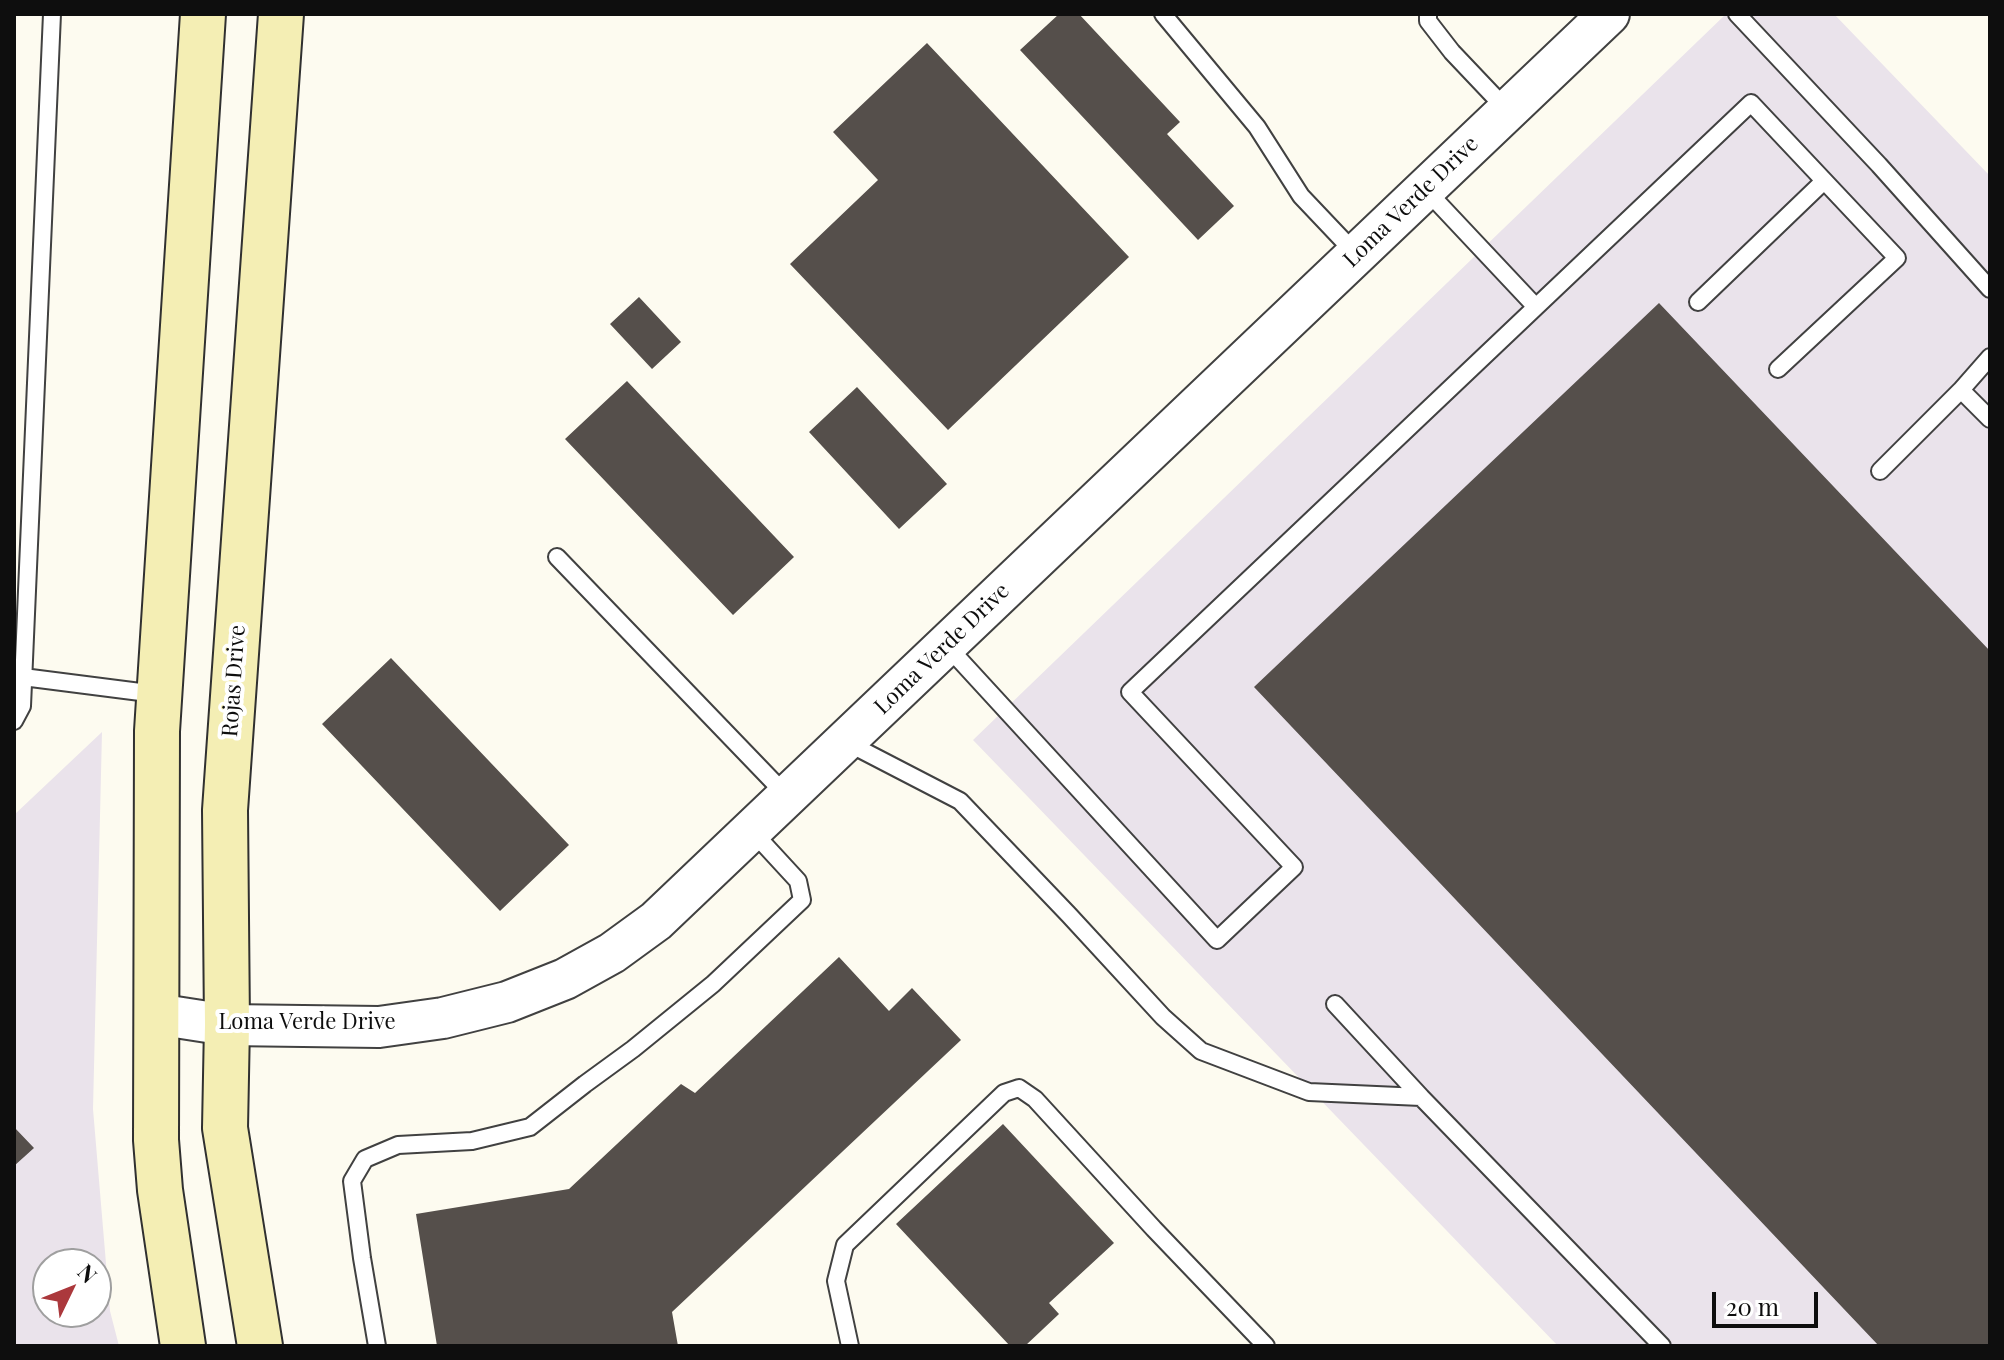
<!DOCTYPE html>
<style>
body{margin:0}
#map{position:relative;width:2004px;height:1360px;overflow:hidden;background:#fdfbf0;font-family:"Playfair Display",serif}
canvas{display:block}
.frame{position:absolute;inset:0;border:16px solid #0e0e0e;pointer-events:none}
.north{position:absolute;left:32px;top:1248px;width:80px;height:80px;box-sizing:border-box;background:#fff;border:2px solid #9f9f9f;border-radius:50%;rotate:47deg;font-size:22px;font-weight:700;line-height:32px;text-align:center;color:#0e0e0e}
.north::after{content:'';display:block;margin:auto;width:28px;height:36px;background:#ab383c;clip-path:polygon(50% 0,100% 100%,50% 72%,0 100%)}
.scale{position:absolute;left:1712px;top:1292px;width:106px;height:36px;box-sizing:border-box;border:4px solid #0e0e0e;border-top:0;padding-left:10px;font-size:24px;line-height:28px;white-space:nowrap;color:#0e0e0e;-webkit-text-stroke:6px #fff;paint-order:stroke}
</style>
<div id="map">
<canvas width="2004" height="1360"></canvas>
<div class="frame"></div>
<div class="north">N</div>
<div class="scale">20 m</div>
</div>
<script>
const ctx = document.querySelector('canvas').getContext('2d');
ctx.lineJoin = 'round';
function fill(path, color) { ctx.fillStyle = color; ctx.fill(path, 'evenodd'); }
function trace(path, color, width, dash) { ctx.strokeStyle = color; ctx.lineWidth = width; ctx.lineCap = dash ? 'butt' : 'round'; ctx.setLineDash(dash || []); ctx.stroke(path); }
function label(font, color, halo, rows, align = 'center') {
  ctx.font = font + ' "Playfair Display",serif'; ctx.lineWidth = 8; ctx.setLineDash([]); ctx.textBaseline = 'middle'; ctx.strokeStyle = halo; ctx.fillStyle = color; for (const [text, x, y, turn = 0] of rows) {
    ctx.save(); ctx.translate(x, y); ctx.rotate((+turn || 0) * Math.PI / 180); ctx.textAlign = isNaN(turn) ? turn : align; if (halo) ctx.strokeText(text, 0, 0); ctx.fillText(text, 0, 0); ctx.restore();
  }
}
fill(new Path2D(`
 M 1726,14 L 1834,14 L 1990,176 L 1990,1346 L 1558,1346 L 973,740 Z
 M 102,732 L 93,1109 L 110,1311 L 119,1346 L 14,1346 L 14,815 ZM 48,1264 L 96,1264 L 96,1312 L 48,1312 Z`), '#eae3eb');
fill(new Path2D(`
 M 1059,14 L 1079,14 L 1180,122 L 1167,134 L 1234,206 L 1198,240 L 1020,50 Z
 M 927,43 L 1129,257 L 948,430 L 790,264 L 878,180 L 833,132 Z
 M 639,297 L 681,342 L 652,369 L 610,324 Z
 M 1659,303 L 1990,651 L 1990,1346 L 1879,1346 L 1254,687 Z
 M 627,381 L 794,557 L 733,615 L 565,439 Z
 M 857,387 L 947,484 L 899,529 L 809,432 Z
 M 391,658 L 569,845 L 500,911 L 322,724 Z
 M 839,957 L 889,1011 L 912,988 L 961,1040 L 672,1312 L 678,1346 L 437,1346 L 416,1214 L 569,1189 L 681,1084 L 695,1093 Z
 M 1003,1124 L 1114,1243 L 1049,1303 L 1059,1314 L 1025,1346 L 1010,1346 L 896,1224 Z
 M 14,1127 L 34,1148 L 14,1166 Z`), '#554f4b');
const service = new Path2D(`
 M 1163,14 L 1257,127 L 1301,196 L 1356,254
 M 1428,14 L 1428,21 L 1452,52 L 1507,110
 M 1737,14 L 1879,165 L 1990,289
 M 1426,190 L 1536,307
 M 1698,302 L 1824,181
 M 1961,390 L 1990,419
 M 1880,471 L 1961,390 L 1990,357
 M 557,557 L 787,796
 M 947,646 L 1217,940 L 1294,867 L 1130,692 L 1751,103 L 1897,258 L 1778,369
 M 23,677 L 156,694
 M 14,721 L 22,706 L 52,14
 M 846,742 L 960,801 L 1069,915 L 1163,1017 L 1201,1051 L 1309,1092 L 1421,1097 L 1662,1346
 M 1335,1004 L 1421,1097
 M 377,1346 L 362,1258 L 352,1181 L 365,1159 L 398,1145 L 472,1141 L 530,1127 L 585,1084 L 633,1049 L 713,984 L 802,900 L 798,881 L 751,830
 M 850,1346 L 836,1281 L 845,1245 L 1004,1093 L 1019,1088 L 1035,1099 L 1154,1229 L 1266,1346`);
const tertiary = new Path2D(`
 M 156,1014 L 227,1025 L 379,1027 L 443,1018 L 507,1002 L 565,979 L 612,953 L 656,921 L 1609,14`);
const secondary = new Path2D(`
 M 183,1346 L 160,1190 L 156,1140 L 157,731 L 203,14
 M 260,1346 L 225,1128 L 227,1025 L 225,810 L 281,14`);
trace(service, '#414141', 20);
trace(tertiary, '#414141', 44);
trace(secondary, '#303030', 48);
trace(service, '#fff', 16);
trace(tertiary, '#fff', 40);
trace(secondary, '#f4eeb4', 44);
label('22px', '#0e0e0e', '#fff', [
 ["Loma Verde Drive",1411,202,-44],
 ["Loma Verde Drive",942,649,-44],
 ["Rojas Drive",234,681,-86],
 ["Loma Verde Drive",307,1022]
]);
</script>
